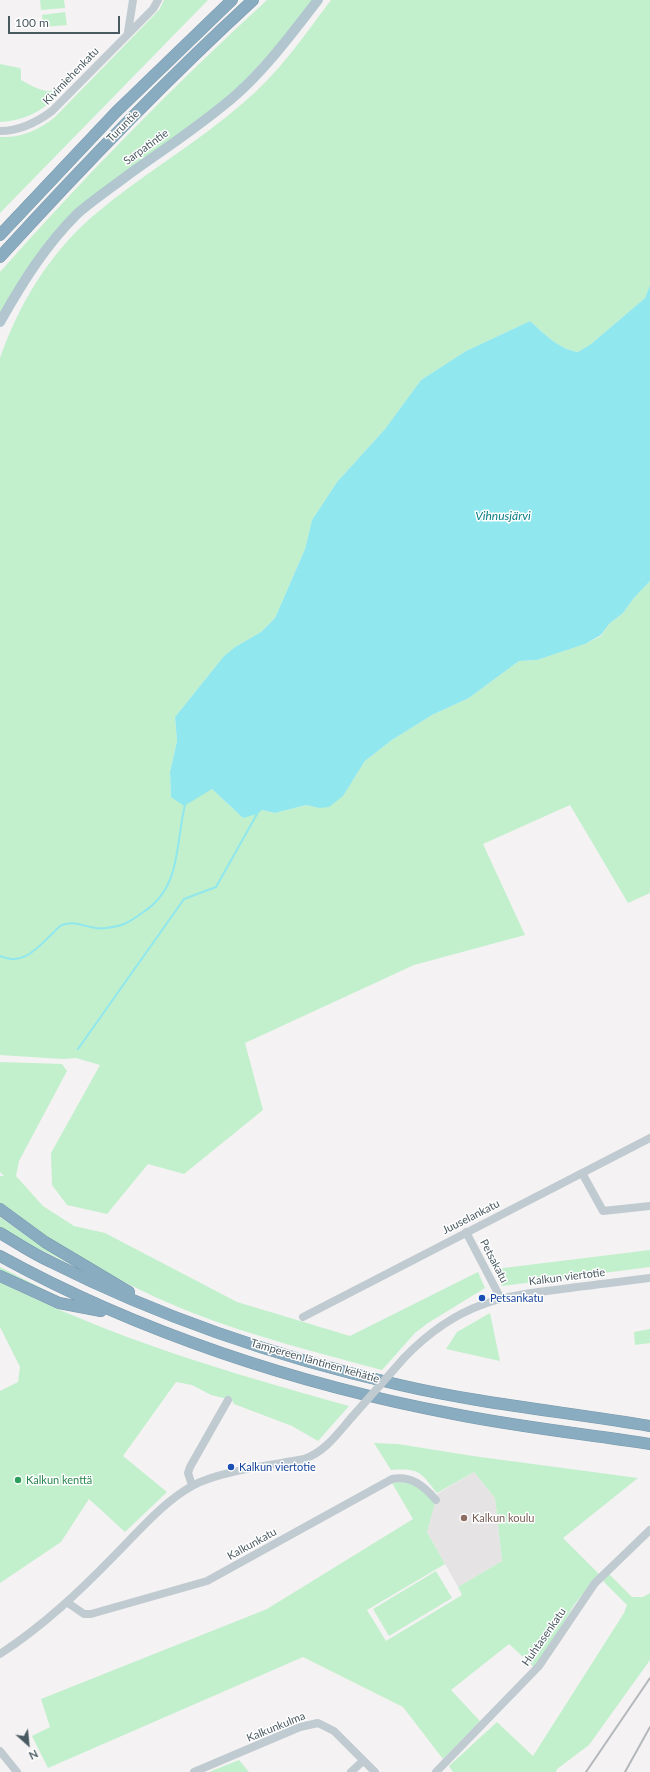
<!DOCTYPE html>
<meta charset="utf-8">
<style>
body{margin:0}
#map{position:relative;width:650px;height:1772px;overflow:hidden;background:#f4f2f2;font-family:Lato,sans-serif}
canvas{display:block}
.north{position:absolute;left:8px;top:1724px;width:40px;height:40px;-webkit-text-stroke:3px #fff;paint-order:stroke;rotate:153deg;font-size:11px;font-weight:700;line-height:16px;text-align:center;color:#495960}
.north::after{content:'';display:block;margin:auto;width:14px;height:18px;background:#495960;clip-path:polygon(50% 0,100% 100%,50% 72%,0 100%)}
.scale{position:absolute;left:8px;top:16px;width:112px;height:18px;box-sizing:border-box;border:2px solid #495960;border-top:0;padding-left:5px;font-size:12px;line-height:14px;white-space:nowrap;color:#495960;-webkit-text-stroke:3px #fff;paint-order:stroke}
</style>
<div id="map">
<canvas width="650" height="1772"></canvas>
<div class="north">N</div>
<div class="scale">100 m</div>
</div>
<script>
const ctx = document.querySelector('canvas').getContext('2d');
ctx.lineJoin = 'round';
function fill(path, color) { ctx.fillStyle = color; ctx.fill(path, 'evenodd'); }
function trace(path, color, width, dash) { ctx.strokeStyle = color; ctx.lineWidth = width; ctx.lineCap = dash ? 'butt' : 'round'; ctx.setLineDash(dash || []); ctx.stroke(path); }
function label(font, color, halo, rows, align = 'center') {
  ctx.font = font + ' Lato,sans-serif'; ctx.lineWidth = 3; ctx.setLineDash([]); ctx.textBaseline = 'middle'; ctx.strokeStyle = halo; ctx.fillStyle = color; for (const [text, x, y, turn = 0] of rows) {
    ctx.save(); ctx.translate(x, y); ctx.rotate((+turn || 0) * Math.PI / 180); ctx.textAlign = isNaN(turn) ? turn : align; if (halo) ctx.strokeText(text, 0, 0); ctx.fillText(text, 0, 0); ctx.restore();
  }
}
fill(new Path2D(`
 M 474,1472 L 495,1498 L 502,1561 L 458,1587 L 427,1532 L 437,1494 Z`), '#e5e3e4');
fill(new Path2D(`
 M 40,0 L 64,0 L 65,8 L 41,10 Z
 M 164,0 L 208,0 L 0,213 L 0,137 C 21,138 39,130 55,117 L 159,10 Z
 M 267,0 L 313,0 L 284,37 L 240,86 L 49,239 L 20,279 L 0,315 L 0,272 C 84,177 173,86 267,0 Z
 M 331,0 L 650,0 L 650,285 L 645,298 L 591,344 L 578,352 C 558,349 545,334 530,321 L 466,351 L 421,380 L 385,429 L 337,482 L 312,520 L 305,549 L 275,618 L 261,632 L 235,647 L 224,656 L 175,717 L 177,741 L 170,772 L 171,797 L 212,789 L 243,818 L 261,810 L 275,813 L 306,805 L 319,808 L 343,796 L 365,761 L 392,740 L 432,715 L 469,698 L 519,661 L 537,660 L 585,644 L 601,636 L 609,624 L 623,613 L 634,598 L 650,581 L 650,893 L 628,903 L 570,805 L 483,844 L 525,935 L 414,965 L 245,1043 L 263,1110 L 184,1174 L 148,1164 L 107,1214 L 67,1205 L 52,1185 L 51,1153 L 100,1065 L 76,1058 L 63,1059 L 0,1055 L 0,358 C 19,304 49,254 93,216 C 141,175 196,144 243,103 C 278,74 304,36 331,0 Z
 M 65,12 L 67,25 L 43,27 L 42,15 Z
 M 0,64 L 20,68 L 21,71 L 21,80 C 31,85 43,94 55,90 L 58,93 L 57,95 C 43,112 22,121 0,122 Z
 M 0,1062 L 62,1064 L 67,1071 L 19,1161 L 16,1176 L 43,1206 L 74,1226 L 105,1233 L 237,1302 L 350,1336 L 478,1272 L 485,1288 L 428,1323 L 415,1333 L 382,1370 C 319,1353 255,1337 193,1313 C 124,1286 60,1248 0,1205 L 0,1176 L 4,1176 L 0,1172 Z
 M 0,1217 L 28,1237 L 85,1271 L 31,1245 L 0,1227 Z
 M 650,1250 L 650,1267 L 502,1286 L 495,1269 Z
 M 0,1267 L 61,1298 L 45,1292 L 0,1272 Z
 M 0,1282 C 111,1338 230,1373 349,1406 L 318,1441 L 292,1426 L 234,1404 L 232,1400 L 211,1395 L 192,1385 L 176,1382 L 123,1456 L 167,1492 L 125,1532 L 89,1499 L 61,1542 L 0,1583 L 0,1391 L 18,1382 L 20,1367 L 0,1327 Z
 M 490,1313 L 500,1361 L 446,1349 L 457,1332 Z
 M 650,1329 L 650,1343 L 635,1345 L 634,1332 Z
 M 374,1443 L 398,1444 L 473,1456 L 638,1478 L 563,1538 L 599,1574 L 574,1605 L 550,1646 L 534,1667 L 509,1644 L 451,1690 L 480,1721 L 443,1759 L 403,1707 L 303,1657 L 48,1768 L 32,1736 L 50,1727 L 41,1699 L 267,1609 L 413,1519 L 392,1483 C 415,1480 420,1486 435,1503 L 427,1532 L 445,1564 L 367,1610 L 386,1641 L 462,1595 L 458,1587 L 502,1561 L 495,1498 L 474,1472 L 437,1493 C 420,1472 420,1468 391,1470 Z
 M 436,1571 L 452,1598 L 389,1636 L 373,1609 Z
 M 609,1574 L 632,1597 L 643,1597 L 650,1593 L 650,1660 L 589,1745 L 557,1769 L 556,1772 L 453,1772 L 449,1766 L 497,1722 L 533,1756 L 624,1613 L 627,1605 L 603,1581 Z
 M 239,1760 L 249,1772 L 209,1772 Z`), '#c2f0cd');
fill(new Path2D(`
 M 650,285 L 650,581 L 634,598 L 623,613 L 609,624 L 601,635 L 585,644 L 537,660 L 519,661 L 469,698 L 432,715 L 392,740 L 365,761 L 343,796 L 329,807 L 319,808 L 306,805 L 275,813 L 262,810 L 257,814 L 243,818 L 212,789 L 184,806 L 171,797 L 170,772 L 177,741 L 175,717 L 224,656 L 235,647 L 261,632 L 275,618 L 305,549 L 312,520 L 337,482 L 385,429 L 421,380 L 466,351 L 530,321 C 545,334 558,349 578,352 L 591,344 L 645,298 Z`), '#90e7ed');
trace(new Path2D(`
 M 0,956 C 23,967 38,947 53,933 C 56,930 59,926 62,925 C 78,919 90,931 106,928 C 123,926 128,923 142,913 C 182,888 175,845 185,805
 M 78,1049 L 184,899 L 216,887 L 257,814`), '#90e7ed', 2);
const highway = new Path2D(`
 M 0,235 L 116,112 L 232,0
 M 0,257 C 81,168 164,82 253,0
 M 0,1209 L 45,1242 L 129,1292
 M 0,1233 C 17,1243 33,1254 51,1262 C 160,1317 280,1358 400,1385 C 482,1404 567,1412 650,1426
 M 0,1256 C 138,1332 299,1385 454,1414 C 519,1427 585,1434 650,1444
 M 0,1276 L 59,1303 L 101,1311`);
trace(highway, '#7698ac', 12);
trace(new Path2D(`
 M 128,32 L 133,0
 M 0,131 C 20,131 36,123 52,111 L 153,9 L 158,0
 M 582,1173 L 603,1211 L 650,1206
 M 466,1232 L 501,1299
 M 303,1317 L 650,1138
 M 404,1358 C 426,1335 453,1315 484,1304 C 509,1295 536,1292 562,1289 C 591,1285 621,1282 650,1278
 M 192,1485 L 188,1473 L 190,1467 L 228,1400
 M 68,1603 L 84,1614 L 91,1614 L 207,1581 L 392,1479 C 411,1475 424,1486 436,1500
 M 0,1654 C 43,1626 79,1592 115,1555 C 139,1531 162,1503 192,1486 C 218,1471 273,1465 304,1459 C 325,1452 338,1433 352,1417
 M 0,1751 L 17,1772
 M 194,1772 L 300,1727 L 318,1723 L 334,1731 L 375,1772
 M 351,1772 L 363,1761
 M 436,1772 L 539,1666 L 595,1583 L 650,1530`), '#c0cbd1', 8);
trace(new Path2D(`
 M 0,322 C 22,283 45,246 77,214 C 93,200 111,188 128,175 C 164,149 203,124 237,94 C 268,66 292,33 318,0`), '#b2c6d0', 10);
trace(highway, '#8aacc0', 11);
trace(new Path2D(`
 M 586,1772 L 650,1678
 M 625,1772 L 650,1727`), '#b4b8bc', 2);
trace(new Path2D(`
 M 352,1417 L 404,1358`), '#c0cbd1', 8);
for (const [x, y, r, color] of [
 [482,1298,4,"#1a4fb4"],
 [231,1467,4,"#1a4fb4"],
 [18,1480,4,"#2e9e5b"],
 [464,1518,4,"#8d6e63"]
]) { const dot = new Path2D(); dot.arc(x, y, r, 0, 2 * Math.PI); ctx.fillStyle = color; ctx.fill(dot); trace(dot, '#fff', 1.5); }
label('11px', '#495960', '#fff', [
 ["Kivimiehenkatu",71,76,-46],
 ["Turuntie",123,126,-45],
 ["Sarpatintie",146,147,-36],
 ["Juuselankatu",471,1217,-27],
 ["Petsakatu",494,1261,62],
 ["Kalkun viertotie",567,1277,-7],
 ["Tampereen läntinen kehätie",315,1361,16],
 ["Kalkunkatu",252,1544,-29],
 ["Huhtasenkatu",544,1637,-55],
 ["Kalkunkulma",276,1727,-22]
]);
label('11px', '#164399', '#fff', [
 ["Petsankatu",490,1298],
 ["Kalkun viertotie",239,1467]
], 'left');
label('11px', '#27864d', '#fff', [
 ["Kalkun kenttä",26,1480]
], 'left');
label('11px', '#785e54', '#fff', [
 ["Kalkun koulu",472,1518]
], 'left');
label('italic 12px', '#0e8188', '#fff', [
 ["Vihnusjärvi",503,516]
]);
</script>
